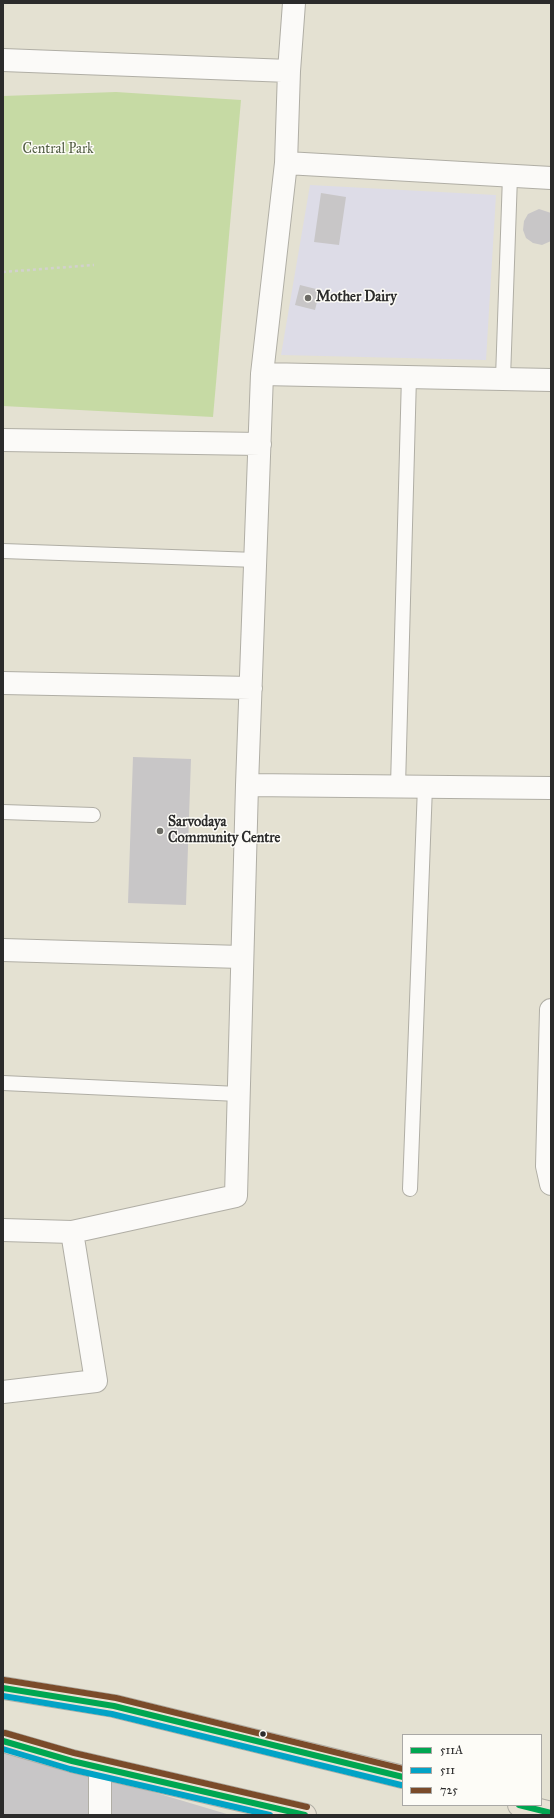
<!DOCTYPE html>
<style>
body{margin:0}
#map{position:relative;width:554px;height:1818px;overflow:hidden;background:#e4e1d2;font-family:"IM FELL Great Primer",serif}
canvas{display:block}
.frame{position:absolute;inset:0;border:4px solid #2b2b2b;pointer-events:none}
.legend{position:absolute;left:402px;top:1734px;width:140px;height:72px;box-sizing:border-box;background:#fdfcf7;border:1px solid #a9a8a5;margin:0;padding:5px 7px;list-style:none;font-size:12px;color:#2b2b2b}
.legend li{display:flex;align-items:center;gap:8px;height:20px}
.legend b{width:20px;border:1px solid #a9a8a5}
</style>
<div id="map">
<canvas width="554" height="1818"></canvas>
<div class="frame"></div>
<ul class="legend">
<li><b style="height:5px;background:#00a651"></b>511A</li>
<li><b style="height:5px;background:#02a3c6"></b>511</li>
<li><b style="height:5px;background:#7a4b2a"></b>725</li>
</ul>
</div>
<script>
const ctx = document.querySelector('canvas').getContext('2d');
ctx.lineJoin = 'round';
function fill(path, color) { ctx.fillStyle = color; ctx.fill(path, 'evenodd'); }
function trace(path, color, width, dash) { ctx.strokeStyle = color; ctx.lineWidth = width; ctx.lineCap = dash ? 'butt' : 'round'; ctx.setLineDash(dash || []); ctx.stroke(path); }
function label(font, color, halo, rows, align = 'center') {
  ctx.font = font + ' "IM FELL Great Primer",serif'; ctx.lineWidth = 3; ctx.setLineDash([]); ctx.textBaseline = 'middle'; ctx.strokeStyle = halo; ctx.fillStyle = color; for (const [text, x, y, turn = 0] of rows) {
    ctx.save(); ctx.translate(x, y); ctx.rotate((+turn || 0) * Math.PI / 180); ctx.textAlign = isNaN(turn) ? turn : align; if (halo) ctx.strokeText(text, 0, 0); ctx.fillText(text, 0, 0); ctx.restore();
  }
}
fill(new Path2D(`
 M 310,185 L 496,195 L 486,360 L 281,355 Z`), '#dddce7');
fill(new Path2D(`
 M 116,92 L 241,100 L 213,417 L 3,406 L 3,96 Z`), '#c6daa4');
fill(new Path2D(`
 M 321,193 L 346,197 L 339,245 L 314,242 Z
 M 539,209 L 551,213 L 551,241 L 542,245 L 533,243 L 526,238 L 523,230 L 524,221 L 528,214 Z
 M 300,285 L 320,290 L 315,310 L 295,305 Z
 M 133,757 L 191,759 L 186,905 L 128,903 Z
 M 3,1747 L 230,1815 L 3,1815 Z`), '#c8c6c7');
const lane = new Path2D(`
 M 503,378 L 510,176
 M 3,551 L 256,560
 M 398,786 L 409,376
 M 3,812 L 93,815
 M 3,1083 L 238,1094
 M 410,1189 L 425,786`);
const street = new Path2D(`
 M 3,60 L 289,71
 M 286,163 L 551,178
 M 262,374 L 551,380
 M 3,440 L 260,444
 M 3,683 L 251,688
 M 247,785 L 551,788
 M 3,950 L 241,957
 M 551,1010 L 547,1166 L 551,1184
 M 3,1230 L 72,1232 L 236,1196 L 247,785 L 262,374 L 286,163 L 289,71 L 294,3
 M 3,1392 L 96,1381 L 72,1232
 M 100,1815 L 100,1768`);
const highway = new Path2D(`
 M 3,1688 L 114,1706 L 403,1777
 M 3,1741 L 72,1761 L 305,1815
 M 519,1805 L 551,1813`);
trace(lane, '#b0aea5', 16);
trace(street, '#b0aea5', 24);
trace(highway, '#b0aea5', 24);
trace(new Path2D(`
 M 3,272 L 94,265`), '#d2d1cd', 2.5, [3, 3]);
trace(lane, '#fbfaf8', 14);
trace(street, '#fbfaf8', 22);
trace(highway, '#e9e2d5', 22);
trace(new Path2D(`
 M 3,1688 L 114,1706 L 403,1777
 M 3,1741 L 72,1761 L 305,1815
 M 519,1805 L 551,1813`), '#00a651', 6);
trace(new Path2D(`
 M 3,1696 L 112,1714 L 401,1785
 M 3,1749 L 70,1769 L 270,1815`), '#02a3c6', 6);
trace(new Path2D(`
 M 4,1680 L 116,1698 L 403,1769
 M 5,1733 L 74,1753 L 307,1807`), '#7a4b2a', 6);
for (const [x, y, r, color] of [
 [308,298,4,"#6c6b65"],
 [160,831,4,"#6c6b65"],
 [263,1734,3.5,"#2b2b2b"]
]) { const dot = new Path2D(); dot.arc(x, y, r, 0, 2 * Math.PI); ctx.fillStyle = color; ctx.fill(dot); trace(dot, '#fdfcf7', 1.5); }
label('14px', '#525e44', '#fdfcf7', [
 ["Central Park",58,150]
]);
label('bold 14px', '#2b2b2b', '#fdfcf7', [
 ["Mother Dairy",316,298],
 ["Sarvodaya",168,823],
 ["Community Centre",168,839]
], 'left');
</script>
